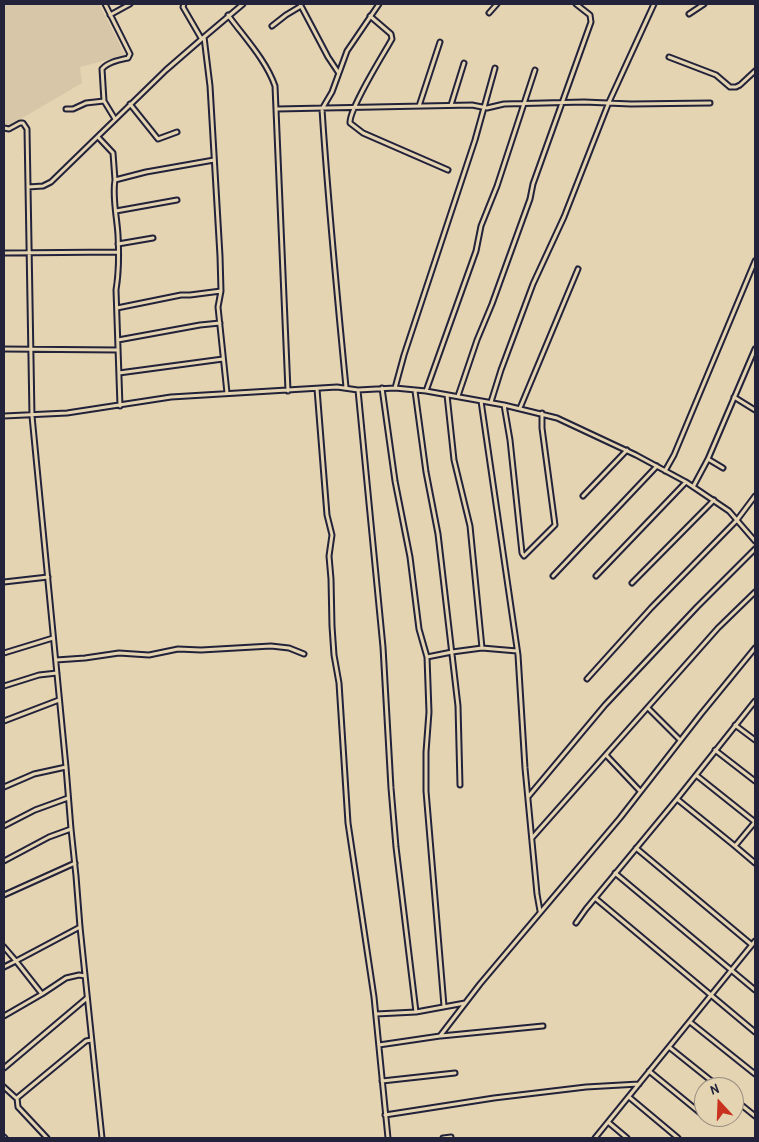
<!DOCTYPE html>
<style>
body{margin:0}
#map{position:relative;width:759px;height:1142px;overflow:hidden;background:#e5d4b1;font-family:"Patrick Hand",sans-serif}
canvas{display:block}
.frame{position:absolute;inset:0;border:5px solid #22223b;pointer-events:none}
.north{position:absolute;left:694px;top:1077px;width:50px;height:50px;box-sizing:border-box;background:#e5d4b1;border:1px solid #978d82;border-radius:50%;rotate:340deg;font-size:14px;font-weight:700;line-height:20px;text-align:center;color:#22223b}
.north::after{content:'';display:block;margin:auto;width:18px;height:22px;background:#c8321e;clip-path:polygon(50% 0,100% 100%,50% 72%,0 100%)}
</style>
<div id="map">
<canvas width="759" height="1142"></canvas>
<div class="frame"></div>
<div class="north">N</div>
</div>
<script>
const ctx = document.querySelector('canvas').getContext('2d');
ctx.lineJoin = 'round';
function fill(path, color) { ctx.fillStyle = color; ctx.fill(path, 'evenodd'); }
function trace(path, color, width, dash) { ctx.strokeStyle = color; ctx.lineWidth = width; ctx.lineCap = dash ? 'butt' : 'round'; ctx.setLineDash(dash || []); ctx.stroke(path); }
fill(new Path2D(`
 M 4,4 L 99,4 L 125,55 L 80,67 L 82,83 L 7,127 L 4,122 Z`), '#d7c6a8');
const street = new Path2D(`
 M 105,4 L 130,54 L 128,58 C 119,60 108,62 102,69 L 104,101 L 115,119
 M 184,4 L 183,7 L 201,38
 M 300,4 L 328,57 L 338,72
 M 489,13 L 497,4
 M 689,14 L 704,4
 M 110,15 L 130,4
 M 228,15 C 244,37 266,60 275,86 L 288,391
 M 370,16 L 391,34 L 392,39 C 383,55 349,109 350,123 L 363,133 L 448,170
 M 272,26 L 286,15 L 301,6
 M 669,57 L 716,75 L 730,87 L 736,87 L 740,85 L 755,71
 M 130,104 L 158,139 L 177,132
 M 451,105 L 464,63
 M 419,106 L 440,42
 M 66,109 L 73,109 L 86,103 L 104,101
 M 277,109 L 472,105 L 487,108 L 504,104 L 584,102 L 631,104 L 710,103
 M 4,128 L 9,129 L 20,123 L 23,123 L 27,129 L 32,416 L 66,767 L 71,829 L 76,876 L 80,927 L 102,1138
 M 98,137 L 113,153 L 115,180 L 146,172 L 214,160
 M 115,180 C 112,197 117,217 118,235 C 119,253 119,272 116,290 L 120,406
 M 28,187 L 43,186 L 51,182 L 166,70 L 204,37
 M 116,211 L 177,200
 M 118,244 L 153,238
 M 4,253 L 118,252
 M 117,308 L 181,295 L 190,295 L 221,291
 M 118,340 L 200,325 L 220,323
 M 4,349 L 118,350
 M 119,373 L 223,359
 M 346,387 C 337,295 328,202 322,109 L 332,92 L 347,51 L 379,4
 M 382,388 L 395,481 L 410,557 L 419,629 L 427,657 L 452,652 L 482,648
 M 395,388 L 404,355 L 475,140 L 495,68
 M 317,389 L 327,515 L 332,535 L 329,556 L 331,579 L 332,626 L 334,655 L 339,683 L 348,823 L 374,997 L 388,1138
 M 358,390 L 383,647 L 391,788 L 396,847 L 416,1012
 M 415,391 L 426,472 L 438,534 L 458,706 L 460,785
 M 426,391 L 476,251 L 481,226 L 497,186 L 535,70
 M 227,393 L 218,307 L 221,291 L 220,256 L 210,86 L 204,37 L 243,4
 M 447,395 L 454,460 L 470,526 L 482,648 L 517,651
 M 458,396 L 477,340 L 492,304 L 530,199 L 533,184 L 591,22 L 590,15 L 576,4
 M 734,397 L 755,410
 M 481,401 L 518,655 L 525,768 L 537,894 L 540,911
 M 491,402 L 501,370 L 533,284 L 564,217 L 609,102 L 654,4
 M 504,405 L 510,440 L 522,553 L 524,556 L 555,525 L 542,428 L 542,413
 M 520,408 L 578,269
 M 4,416 L 67,413 L 171,397 L 337,387 L 358,390 L 395,388 L 426,391 L 504,405 L 557,418 L 636,455 L 686,482 L 729,511 L 755,541
 M 708,459 L 723,468
 M 665,471 L 674,455 L 755,261
 M 693,487 L 708,459 L 755,349
 M 583,496 L 627,450
 M 553,576 L 657,466
 M 596,576 L 686,482
 M 4,582 L 48,577
 M 632,583 L 714,500
 M 4,653 L 53,638
 M 427,657 L 429,712 L 426,752 L 426,791 L 444,1006
 M 56,660 L 85,658 L 119,653 L 149,655 L 178,649 L 201,650 L 271,646 L 289,648 L 304,654
 M 587,679 L 651,608 L 737,520 L 755,496
 M 4,686 L 39,675 L 57,673
 M 648,708 L 680,740
 M 4,721 L 59,700
 M 735,725 L 755,740
 M 715,750 L 755,781
 M 607,754 L 606,755 L 640,791
 M 696,775 L 755,822
 M 4,787 L 34,774 L 66,767
 M 528,797 L 605,705 L 697,607 L 755,549
 M 677,799 L 755,701
 M 755,822 L 735,846 L 755,863
 M 4,826 L 35,810 L 68,798
 M 532,838 L 718,628 L 755,592
 M 636,848 L 752,945
 M 4,861 L 49,837 L 71,829
 M 615,873 L 755,990
 M 4,895 L 75,863
 M 595,898 L 755,1032
 M 576,923 L 586,909 L 677,799 L 735,846
 M 4,947 L 16,961 L 80,927
 M 4,967 L 16,961 L 42,994
 M 376,1014 L 416,1012 L 465,1003
 M 4,1016 L 42,994 L 66,978 L 79,975 L 85,976
 M 690,1022 L 755,1074
 M 441,1036 L 543,1026
 M 379,1045 L 440,1036 L 480,984 L 620,818 L 701,714 L 755,648
 M 669,1047 L 719,1087
 M 4,1068 L 87,998
 M 649,1071 L 704,1116
 M 382,1081 L 455,1073
 M 4,1087 L 16,1098
 M 629,1097 L 678,1138
 M 734,1099 L 755,1116
 M 385,1115 L 494,1098 L 586,1087 L 639,1084
 M 608,1122 L 627,1138
 M 4,1137 L 5,1138
 M 47,1138 L 18,1107 L 17,1098 L 86,1041 L 91,1040
 M 443,1138 L 451,1137
 M 595,1138 L 755,941`);
trace(street, '#22223b', 7);
trace(street, '#e5d4b1', 3);
</script>
